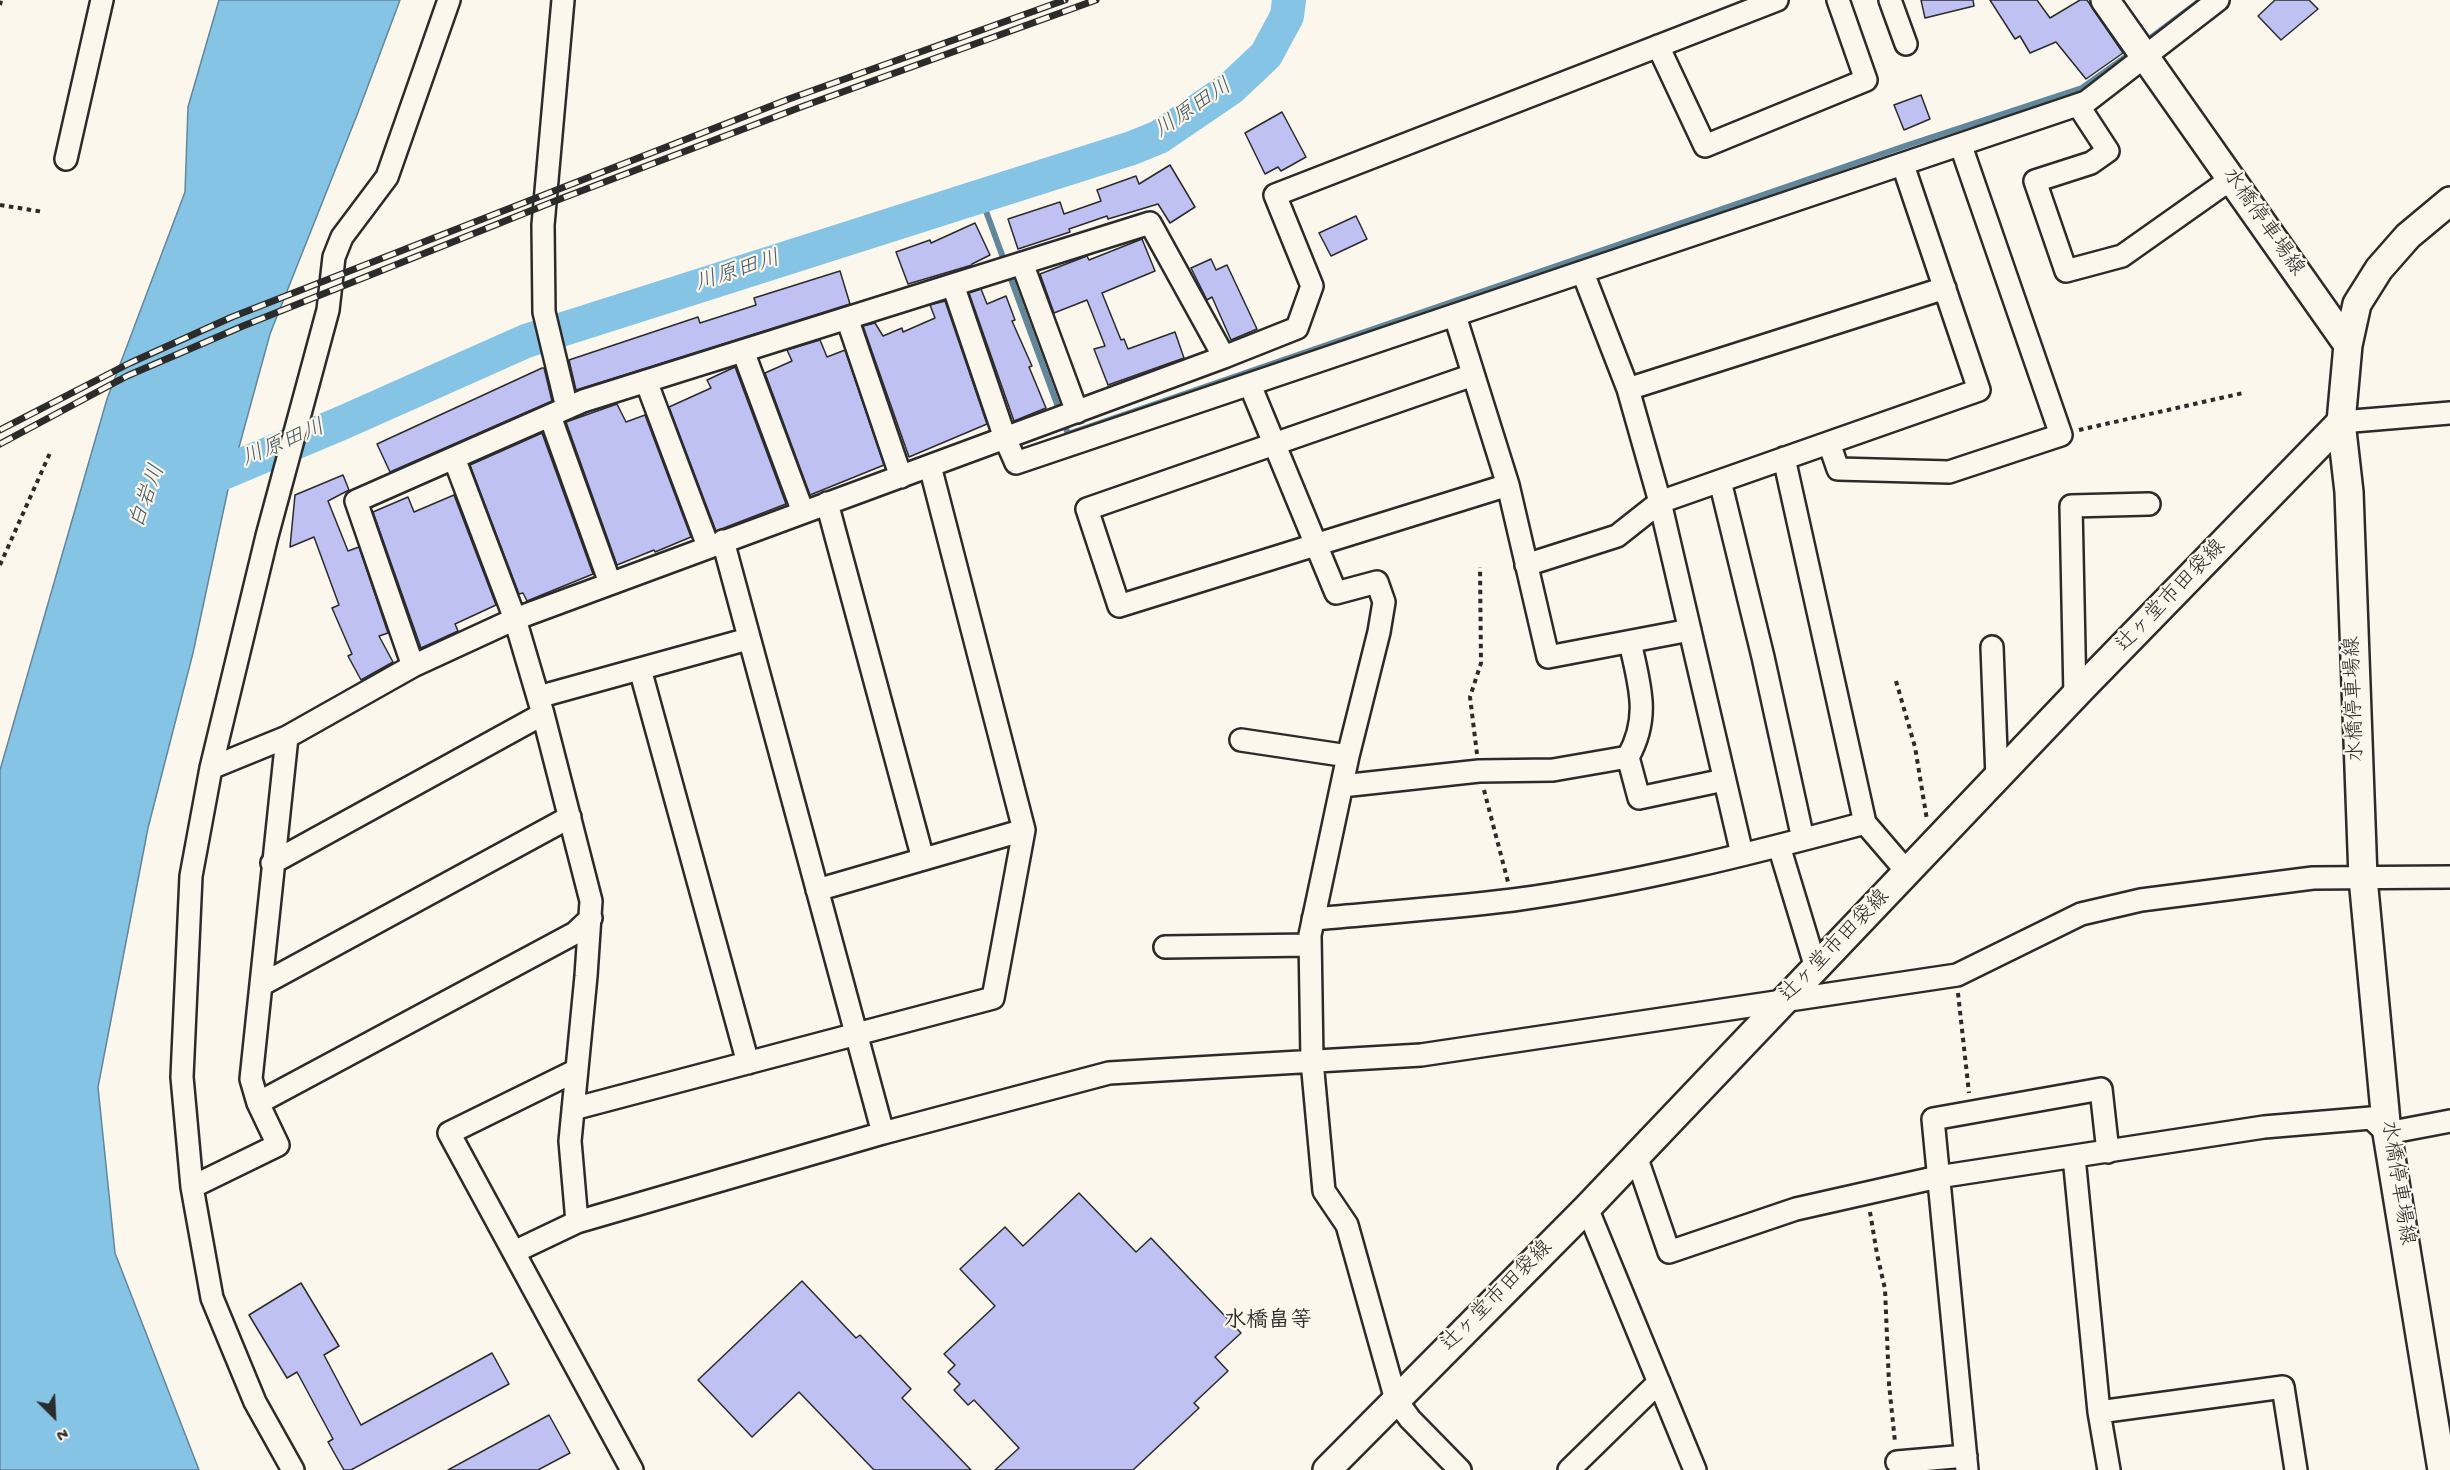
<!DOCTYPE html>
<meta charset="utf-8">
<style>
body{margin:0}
#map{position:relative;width:2450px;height:1470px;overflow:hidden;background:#fbf7ec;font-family:"Gochi Hand",sans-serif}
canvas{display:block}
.north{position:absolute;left:24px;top:1386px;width:60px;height:60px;-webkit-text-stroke:4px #fbf7ec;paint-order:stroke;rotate:156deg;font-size:16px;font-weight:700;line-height:24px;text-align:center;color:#2b2b2b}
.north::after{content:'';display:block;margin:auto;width:21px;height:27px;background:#2b2b2b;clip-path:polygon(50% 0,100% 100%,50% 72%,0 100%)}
</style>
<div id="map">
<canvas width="2450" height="1470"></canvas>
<div class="north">N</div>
</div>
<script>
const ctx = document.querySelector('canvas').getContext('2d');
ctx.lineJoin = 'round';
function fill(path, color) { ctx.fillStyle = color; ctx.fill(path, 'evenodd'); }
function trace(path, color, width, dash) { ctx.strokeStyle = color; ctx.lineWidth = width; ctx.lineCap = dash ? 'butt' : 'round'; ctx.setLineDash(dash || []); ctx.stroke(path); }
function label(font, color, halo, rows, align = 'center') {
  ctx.font = font + ' "Gochi Hand","Klee One",sans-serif'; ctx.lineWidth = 4.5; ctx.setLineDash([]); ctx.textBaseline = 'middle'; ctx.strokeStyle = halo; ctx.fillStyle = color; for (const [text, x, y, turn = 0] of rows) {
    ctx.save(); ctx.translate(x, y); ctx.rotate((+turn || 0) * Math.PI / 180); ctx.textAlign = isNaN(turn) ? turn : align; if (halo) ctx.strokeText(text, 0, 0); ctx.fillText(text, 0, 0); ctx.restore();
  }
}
const water = new Path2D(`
 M 219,0 L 400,0 L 357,115 L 270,334 L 230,480 L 193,653 L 148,828 L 98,1087 L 115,1253 L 199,1470 L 0,1470 L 0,770 L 107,399 L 185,192 L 188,107 Z`);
fill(water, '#86c4e6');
trace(water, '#62879b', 1.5);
trace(new Path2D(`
 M 2144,43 L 2201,0
 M 980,195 L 1068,434 L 1905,146 L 2082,88 L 2134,51`), '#62879b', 6);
trace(new Path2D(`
 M 192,486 L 344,422 L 526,341 L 1132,148 L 1159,137 L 1231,88 L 1266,55 L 1287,16 L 1289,0`), '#86c4e6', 34);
const building = new Path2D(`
 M 1921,0 L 1973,0 L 1974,6 L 1925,18 Z
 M 1990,0 L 2037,0 L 2050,18 L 2080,0 L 2087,0 L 2123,53 L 2086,79 L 2056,42 L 2030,53 L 2020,36 L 2015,39 Z
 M 2275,0 L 2309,0 L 2318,9 L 2281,40 L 2258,16 Z
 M 1921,95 L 1930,119 L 1904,130 L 1894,105 Z
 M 1282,112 L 1306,157 L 1281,171 L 1278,167 L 1265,174 L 1245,133 Z
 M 1170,165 L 1195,207 L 1170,223 L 1158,204 L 1108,219 L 1107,216 L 1069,229 L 1070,232 L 1018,249 L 1008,219 L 1060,202 L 1064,214 L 1101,201 L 1097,190 L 1136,176 L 1139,184 Z
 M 1356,216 L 1367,239 L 1331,256 L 1319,233 Z
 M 975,223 L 990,255 L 972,264 L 972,265 L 908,284 L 896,252 L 930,240 L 931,243 Z
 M 1142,239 L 1155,271 L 1102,293 L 1121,340 L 1124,339 L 1128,349 L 1175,332 L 1184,358 L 1108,385 L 1094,349 L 1105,346 L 1087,300 L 1054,313 L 1040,274 L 1087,256 L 1089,260 Z
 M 1211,259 L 1216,270 L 1227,265 L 1257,329 L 1231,340 L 1212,297 L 1207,300 L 1191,268 Z
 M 840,271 L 850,304 L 576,390 L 569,360 L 698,317 L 700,323 L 756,305 L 754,298 Z
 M 981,289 L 987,304 L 1006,296 L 1015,320 L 1012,321 L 1032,366 L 1029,367 L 1046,408 L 1014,421 L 969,293 Z
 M 945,301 L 987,424 L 909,457 L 863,326 L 875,323 L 883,336 L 902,328 L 903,332 L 935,318 L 930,305 Z
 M 820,340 L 827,357 L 845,350 L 884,465 L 810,495 L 765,373 L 792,361 L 787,350 Z
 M 735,367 L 786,504 L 716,531 L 669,407 L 711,388 L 707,380 Z
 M 542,368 L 544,368 L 552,401 L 390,472 L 377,444 Z
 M 617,404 L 626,422 L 645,415 L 691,537 L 655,552 L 654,550 L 617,565 L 566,422 Z
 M 542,433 L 593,574 L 527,601 L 523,593 L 519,594 L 470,465 Z
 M 343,475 L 349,490 L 328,501 L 348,551 L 359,547 L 388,633 L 379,636 L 393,662 L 361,680 L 348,656 L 352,654 L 332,608 L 339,605 L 314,537 L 290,547 L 295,495 Z
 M 454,495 L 496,605 L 455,624 L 458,631 L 421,648 L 373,512 L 408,497 L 414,512 Z
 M 1079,1193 L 1136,1252 L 1151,1238 L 1241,1333 L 1215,1357 L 1228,1371 L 1194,1403 L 1199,1408 L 1133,1470 L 995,1470 L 1019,1448 L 974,1400 L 968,1405 L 954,1390 L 960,1384 L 948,1372 L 955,1365 L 944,1354 L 995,1306 L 960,1269 L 1005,1227 L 1023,1246 Z
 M 802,1281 L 856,1338 L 860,1335 L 911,1389 L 902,1398 L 971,1470 L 874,1470 L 799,1392 L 752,1437 L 698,1380 Z
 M 301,1283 L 339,1346 L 324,1355 L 361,1425 L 492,1353 L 509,1384 L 351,1470 L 344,1470 L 328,1442 L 333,1439 L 297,1372 L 287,1378 L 249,1315 Z
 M 549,1415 L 570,1453 L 538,1470 L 448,1470 Z`);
fill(building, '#bfc1f3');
trace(building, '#2b2b2b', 1.5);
const minor = new Path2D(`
 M 563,0 L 543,225 L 544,312 L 567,408
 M 1890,0 L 1906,44
 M 1658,46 L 1705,146 L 1866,80 L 1838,0
 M 2078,105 L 2108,151 L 2091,163 L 2035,181 L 2066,271 L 2122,256 L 2231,179
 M 66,159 L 102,0
 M 1022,263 L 1077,412
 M 1583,273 L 1628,389 L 1660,502 L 1742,854
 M 953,285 L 1005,438 L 1016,463 L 2086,102 L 2218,0
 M 1455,316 L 1508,485 L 1119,606 L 1087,509 L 1473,375
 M 847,318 L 901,477
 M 743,351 L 803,512
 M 1224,357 L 1297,328 L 1312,286 L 1275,195 L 1777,0
 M 646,381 L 708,546
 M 1250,385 L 1336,593 L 1377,582 L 1384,602 L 1379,632 L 1348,756 L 1310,935 L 1312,1061 L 1324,1191 L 1347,1225 L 1396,1400 L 1410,1419 L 1460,1470
 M 1628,389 L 1945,288
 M 550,416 L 610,583
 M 2341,422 L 2450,413
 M 1829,443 L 1838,469 L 1949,472 L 2061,435 L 1961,146
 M 454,458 L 515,619 L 543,714 L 591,901 L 586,976 L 570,1141 L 577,1222
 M 1784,458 L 1865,823 L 1908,873
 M 1720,481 L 1763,657 L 1803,839
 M 1508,485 L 1548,657 L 1690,630
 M 827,503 L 923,859
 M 723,541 L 883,1133
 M 1526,565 L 1617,536 L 1660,502 L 1979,390 L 1903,165
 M 1992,647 L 1997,778
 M 640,669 L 748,1063
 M 2075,696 L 2071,506 L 2149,504
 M 538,697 L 748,639
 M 1241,740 L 1348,756
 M 1628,757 C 1651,716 1639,684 1630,642
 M 211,768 L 287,737 L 413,666 L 515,619 L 1224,357 L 1150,223 L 583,401 L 356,501 L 413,666
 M 1342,786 L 1479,771 L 1553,770 L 1628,757 L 1639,798 L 1724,780
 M 1779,846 L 1816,968
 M 272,863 L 543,714
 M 817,890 L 1024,830
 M 1313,919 C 1380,913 1447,908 1513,900 C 1631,884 1750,854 1865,823
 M 1165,947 L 1310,945
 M 261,985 L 570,817
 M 575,1071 L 449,1133 L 632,1470
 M 258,1103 L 575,933 L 591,918
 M 573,1109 L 993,998 L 1024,830 L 930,466
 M 1636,1156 L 1669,1252 L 1796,1209 L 1938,1177 L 2264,1127 L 2371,1118 L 2387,1133 L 2450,1121
 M 2074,1157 L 2099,1412 L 2109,1470
 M 192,1187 L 278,1145 L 258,1103 L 251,1079 L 287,737
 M 1587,1208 L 1695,1470
 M 514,1252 L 577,1222 L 883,1133 L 1109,1073 L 1421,1055 L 1957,975 L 2081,914 L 2141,900 L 2313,878 L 2450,877
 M 2099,1412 L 2283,1387 L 2296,1470
 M 1897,1462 L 1966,1456
 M 293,1470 L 255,1402 L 212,1298 L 192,1187 L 182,1077 L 191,876 L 211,768 L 267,536 L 328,310 L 334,257 L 342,237 L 387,177 L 449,0
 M 1569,1470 L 1659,1382
 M 1967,1470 L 1933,1119 L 2101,1089 L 2108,1152`);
const major = new Path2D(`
 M 2105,0 L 2348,345
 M 1327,1470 L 1587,1208 L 2082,688 L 2341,422
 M 2442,1470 L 2387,1133 L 2363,878 L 2349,492 L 2341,422 L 2348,345 L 2357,304 L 2379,269 L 2408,236 L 2450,201`);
trace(minor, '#2b2b2b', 26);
trace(major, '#2b2b2b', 32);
trace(new Path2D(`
 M 0,5 L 1,0
 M 0,205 L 44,212
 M 2079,430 L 2243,393
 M 0,565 L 50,453
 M 1896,681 L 1915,747 L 1927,820
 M 1477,754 L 1470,697 L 1481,663 L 1480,567
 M 1484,790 L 1508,882
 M 1958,993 L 1969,1093
 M 1870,1212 L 1877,1254 L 1885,1289 L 1889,1384 L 1895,1442`), '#2b2b2b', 4, [4.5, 4.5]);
trace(minor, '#fbf7ec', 21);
trace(major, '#fbf7ec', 27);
const rail = new Path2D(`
 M 0,430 L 130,363 L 232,317 L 789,99 L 1065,0
 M 0,444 L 127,376 L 243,326 L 560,199 L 801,107 L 1096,0`);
trace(rail, '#2b2b2b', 7);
trace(rail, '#fbf7ec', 4.5, [14]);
label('21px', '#2b2b2b', '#fbf7ec', [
 ["水橋停車場線",2262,223,55],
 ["辻ヶ堂市田袋線",2172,597,-46],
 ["水橋停車場線",2356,699,-92],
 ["辻ヶ堂市田袋線",1836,947,-46],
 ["水橋停車場線",2396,1183,81],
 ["辻ヶ堂市田袋線",1498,1297,-45]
]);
label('italic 22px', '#465963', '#fbf7ec', [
 ["川原田川",1194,110,-34],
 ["川原田川",738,273,-18],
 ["川原田川",284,445,-23],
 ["白岩川",149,497,-70]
]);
label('bold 22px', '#2b2b2b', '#fbf7ec', [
 ["水橋畠等",1268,1323]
]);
</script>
